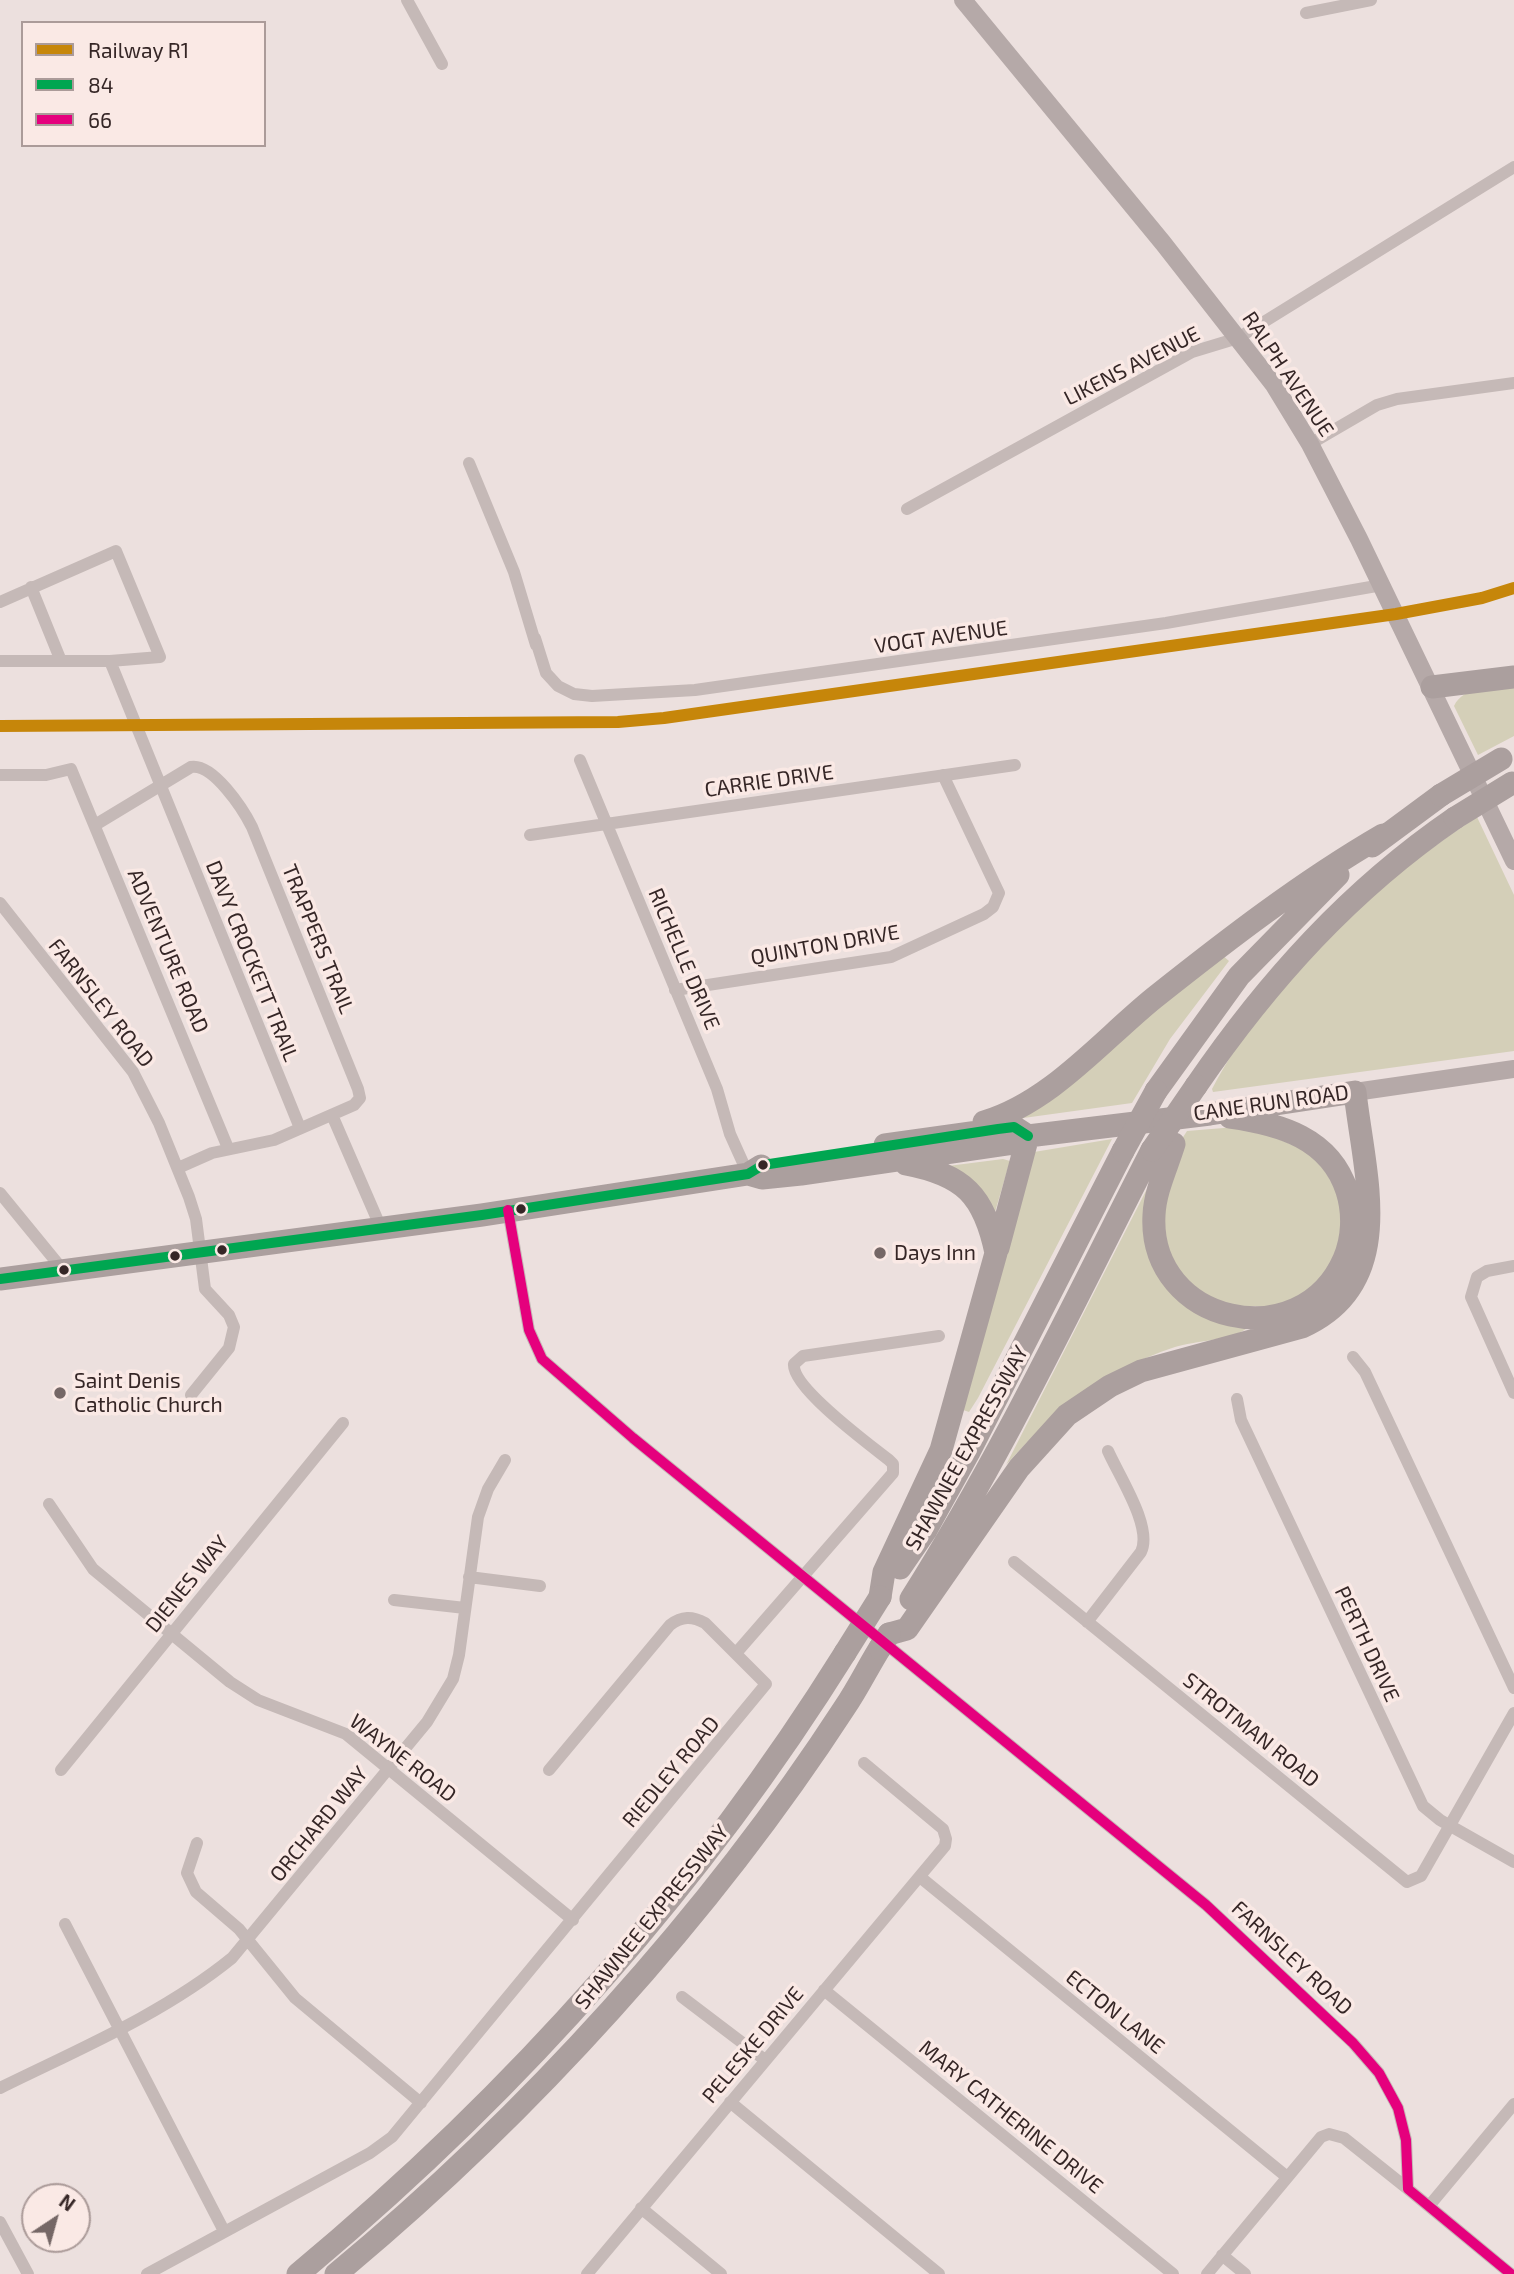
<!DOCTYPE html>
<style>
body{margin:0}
#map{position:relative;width:1514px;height:2274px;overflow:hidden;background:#ece0de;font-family:"Exo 2",sans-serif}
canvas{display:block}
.legend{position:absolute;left:21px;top:21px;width:245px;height:126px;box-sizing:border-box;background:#fae9e5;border:2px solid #ab9b99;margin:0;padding:9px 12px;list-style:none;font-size:21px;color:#352626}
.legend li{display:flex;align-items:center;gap:14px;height:35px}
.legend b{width:35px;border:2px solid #ab9b99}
.north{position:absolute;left:21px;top:2183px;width:70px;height:70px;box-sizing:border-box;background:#fae9e5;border:2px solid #ab9b99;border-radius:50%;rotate:36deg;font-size:19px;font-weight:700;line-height:28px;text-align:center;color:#352626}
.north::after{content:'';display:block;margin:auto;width:24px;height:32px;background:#756766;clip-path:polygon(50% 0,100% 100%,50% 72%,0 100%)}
</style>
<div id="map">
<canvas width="1514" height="2274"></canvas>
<ul class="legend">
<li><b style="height:9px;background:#c6860a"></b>Railway R1</li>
<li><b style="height:9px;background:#00a651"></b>84</li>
<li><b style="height:9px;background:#e5007d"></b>66</li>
</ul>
<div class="north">N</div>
</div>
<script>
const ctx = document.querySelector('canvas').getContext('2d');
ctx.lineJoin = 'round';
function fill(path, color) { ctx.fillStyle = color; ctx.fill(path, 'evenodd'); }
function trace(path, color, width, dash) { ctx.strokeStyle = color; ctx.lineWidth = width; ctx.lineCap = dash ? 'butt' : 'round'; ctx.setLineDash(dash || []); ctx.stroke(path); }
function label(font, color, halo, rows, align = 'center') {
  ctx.font = font + ' "Exo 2",sans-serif'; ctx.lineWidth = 7; ctx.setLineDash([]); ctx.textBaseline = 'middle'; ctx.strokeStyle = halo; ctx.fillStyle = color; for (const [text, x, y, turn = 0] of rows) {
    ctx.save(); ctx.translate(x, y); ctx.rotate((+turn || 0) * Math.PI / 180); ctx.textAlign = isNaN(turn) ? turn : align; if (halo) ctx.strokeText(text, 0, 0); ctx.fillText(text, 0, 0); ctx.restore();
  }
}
fill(new Path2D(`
 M 1514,685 L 1514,736 L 1478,755 L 1454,706 C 1464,685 1494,687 1514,685 Z
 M 1477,817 L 1514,895 L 1514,1051 L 1213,1092 L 1212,1089 C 1271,978 1373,885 1477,817 Z
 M 1221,954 L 1229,961 L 1170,1039 L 1132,1103 L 1009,1120 Z
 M 1248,1126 L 1316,1155 L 1342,1201 L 1342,1241 L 1324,1278 L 1285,1306 L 1221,1306 L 1179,1276 L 1159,1225 L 1178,1145 L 1187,1131 Z
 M 1112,1139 L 978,1398 L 969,1412 L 963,1410 L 1034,1152 Z
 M 1003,1159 L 1010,1161 L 995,1212 L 948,1166 Z
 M 1153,1177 L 1152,1252 L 1247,1328 C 1233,1340 1194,1341 1175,1347 C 1100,1372 1058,1408 1006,1465 Z`), '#d4cfb8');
trace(new Path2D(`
 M 407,0 L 442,64
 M 1306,13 L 1371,0
 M 1310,444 L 1377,405 L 1397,399 L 1514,383
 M 469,463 L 514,572 L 536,645
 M 907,509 L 1192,352 L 1238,338 L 1514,167
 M 31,587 L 61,661
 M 0,602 L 116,551 L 160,657 L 110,661 L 0,661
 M 535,638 L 546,673 L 558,686 L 574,694 L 592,696 L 695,690 L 1166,623 L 1382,585
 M 110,661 L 300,1128
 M 580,760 L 717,1089 L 730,1134 L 748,1174
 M 0,775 L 46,775 L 71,769 L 228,1148
 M 95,825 L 191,767 C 213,763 243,809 252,827 L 358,1089 L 360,1098 L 354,1105 L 274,1140 L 212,1153 L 178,1168
 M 530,835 L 1015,765
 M 0,903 L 133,1072 L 159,1123 L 189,1197 L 196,1219 L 205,1289 L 229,1315 L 234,1327 L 229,1348 L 191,1395
 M 675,990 L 891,957 L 984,914 L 993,907 L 999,893 L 943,775
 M 332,1115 L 381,1228
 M 0,1193 L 63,1270
 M 508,1210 L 529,1330 L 542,1359 L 633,1438 L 1206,1905 L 1353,2043 L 1379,2073 L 1398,2108 L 1406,2140 L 1408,2189 L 1511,2274
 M 1514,1266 L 1487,1271 L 1477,1277 L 1471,1297 L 1514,1393
 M 1353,1357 L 1365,1372 L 1514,1688
 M 1237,1399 L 1241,1420 L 1423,1806 L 1440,1820 L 1514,1862
 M 49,1504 L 93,1569 L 230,1682 L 258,1700 L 346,1734 L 573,1920
 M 1014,1562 L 1407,1882 L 1421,1876 L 1514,1713
 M 469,1577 L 540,1586
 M 394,1600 L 465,1608
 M 1087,1622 L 1141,1552 C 1153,1527 1119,1476 1108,1451
 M 737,1652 L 893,1473 L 893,1464 L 889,1460 C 870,1445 791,1387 794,1364 L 803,1356 L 939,1336
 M 61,1770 L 343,1423
 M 197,1843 L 187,1873 L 196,1892 L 239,1929 L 295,1998 L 421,2103
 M 920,1877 L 1287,2177
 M 65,1924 L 224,2231
 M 824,1990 L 1173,2274
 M 682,1997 L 765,2060
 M 0,2088 C 79,2049 163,2014 232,1958 L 427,1722 L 453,1679 L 459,1655 L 478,1517 L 488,1489 L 505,1460
 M 730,2102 L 939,2274
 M 1429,2206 L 1514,2104
 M 641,2208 L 721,2274
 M 0,2222 L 28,2274
 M 1222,2255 L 1245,2274
 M 147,2274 L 370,2153 L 392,2137 L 766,1684 L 705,1623 C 692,1616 682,1616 670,1625 L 549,1770
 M 587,2274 L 945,1846 L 946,1839 L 943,1829 L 864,1763
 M 1207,2274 L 1321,2137 L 1329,2134 L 1344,2138 L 1408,2189`), '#c5b9b7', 12);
trace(new Path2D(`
 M 963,0 L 1163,243 L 1274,385 L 1310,444 L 1359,539 L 1514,861
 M 1355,1092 L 1514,1069`), '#b5a9a8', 18);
trace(new Path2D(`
 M 1432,687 L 1514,677
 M 1372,846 L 1441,795
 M 1196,1086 C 1268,981 1350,890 1455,818
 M 1156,1091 L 1239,976 L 1338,875
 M 984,1122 C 1051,1102 1101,1041 1154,998 C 1227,940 1302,882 1383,835
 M 1174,1144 C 1167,1167 1155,1191 1154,1215 C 1148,1324 1301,1358 1344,1259 C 1353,1238 1354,1213 1347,1191 C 1330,1138 1280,1124 1230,1117
 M 885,1145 L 1014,1127 L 1028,1136
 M 748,1174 L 762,1178 L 801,1174 L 1020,1142 L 1028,1136 L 1210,1114 L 1355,1092 C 1364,1175 1400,1283 1302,1327 L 1141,1371 L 1110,1386 L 1067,1415 L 1019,1468 L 907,1629 L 889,1634
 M 998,1248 L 1028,1136
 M 0,1279 L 482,1215 L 748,1174 L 761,1166
 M 900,1568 L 926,1530 L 969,1452 L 1123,1151
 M 880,1597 L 884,1572 L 941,1450 L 996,1253 C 984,1195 964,1175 906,1164
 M 911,1599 C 1002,1455 1075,1300 1152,1150
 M 298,2274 C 512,2096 697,1890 845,1653
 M 336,2274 C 526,2117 710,1915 845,1707 C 858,1688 868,1667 880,1648`), '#ab9f9e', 23);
trace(new Path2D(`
 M 1441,795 L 1501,759
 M 1455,818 L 1512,783
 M 1152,1150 L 1196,1086
 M 1123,1151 L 1156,1091
 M 880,1648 L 889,1634
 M 845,1653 L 880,1597`), '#ab9f9e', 23);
trace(new Path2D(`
 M 0,1279 L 482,1215 L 748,1174 L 763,1165 L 998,1129 L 1014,1127 L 1028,1136`), '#00a651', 10);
trace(new Path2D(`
 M 508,1210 L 529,1330 L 542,1359 L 633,1438 L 1206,1905 L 1353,2043 L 1379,2073 L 1398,2108 L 1406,2140 L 1408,2189 L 1511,2274`), '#e5007d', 10);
trace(new Path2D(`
 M 0,726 L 618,722 L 664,718 L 1396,614 L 1482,598 L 1514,588`), '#c6860a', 12);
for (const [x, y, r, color] of [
 [763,1165,6,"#352626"],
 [521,1209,6,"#352626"],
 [222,1250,6,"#352626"],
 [880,1253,7,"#756766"],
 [175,1256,6,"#352626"],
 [64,1270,6,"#352626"],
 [60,1393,7,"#756766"]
]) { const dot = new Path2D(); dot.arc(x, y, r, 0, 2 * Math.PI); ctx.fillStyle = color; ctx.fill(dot); trace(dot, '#fae9e5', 2.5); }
label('21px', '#352626', '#fae9e5', [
 ["LIKENS AVENUE",1132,366,-27],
 ["RALPH AVENUE",1288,374,56],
 ["VOGT AVENUE",941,637,-8],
 ["CARRIE DRIVE",769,781,-8],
 ["TRAPPERS TRAIL",318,939,68],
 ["QUINTON DRIVE",825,945,-10],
 ["ADVENTURE ROAD",168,951,67],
 ["RICHELLE DRIVE",684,959,67],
 ["DAVY CROCKETT TRAIL",252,961,68],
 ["FARNSLEY ROAD",101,1003,52],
 ["CANE RUN ROAD",1271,1103,-8],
 ["SHAWNEE EXPRESSWAY",967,1448,-61],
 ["DIENES WAY",187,1584,-51],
 ["PERTH DRIVE",1367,1644,65],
 ["STROTMAN ROAD",1251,1730,39],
 ["WAYNE ROAD",403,1758,38],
 ["RIEDLEY ROAD",671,1772,-50],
 ["ORCHARD WAY",319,1824,-51],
 ["SHAWNEE EXPRESSWAY",652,1917,-51],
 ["FARNSLEY ROAD",1292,1958,43],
 ["ECTON LANE",1115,2012,39],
 ["PELESKE DRIVE",753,2045,-50],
 ["MARY CATHERINE DRIVE",1011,2117,39]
]);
label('21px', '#352626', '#fae9e5', [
 ["Days Inn",894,1253],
 ["Saint Denis",74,1381],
 ["Catholic Church",74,1405]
], 'left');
</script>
